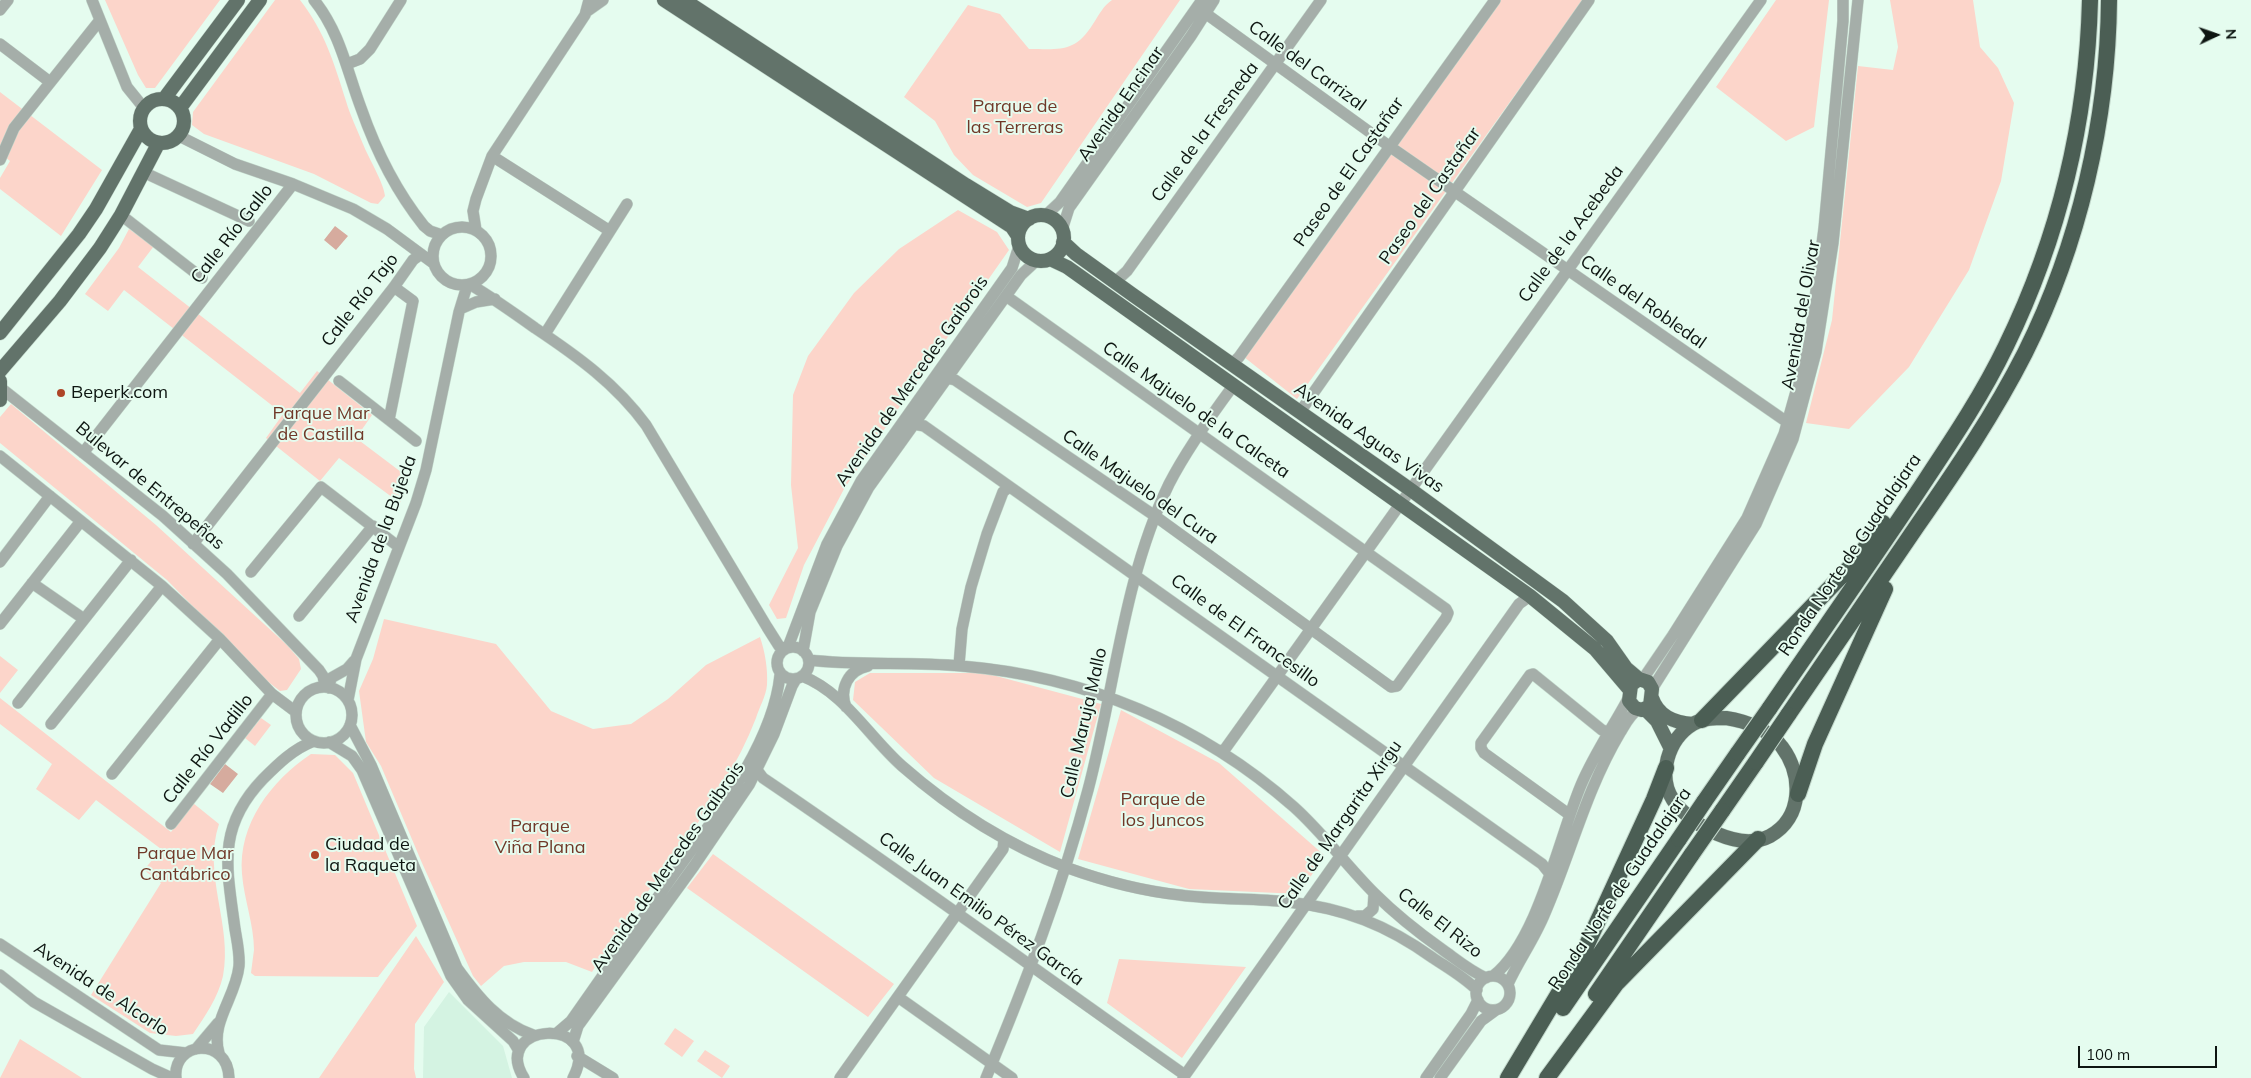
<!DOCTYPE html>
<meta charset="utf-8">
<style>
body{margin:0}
#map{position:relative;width:2251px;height:1078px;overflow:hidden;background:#e5fcef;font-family:Mulish,sans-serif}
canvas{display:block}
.north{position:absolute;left:2191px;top:10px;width:50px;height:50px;-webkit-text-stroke:4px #e5fcef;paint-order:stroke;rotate:87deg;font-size:14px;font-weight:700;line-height:20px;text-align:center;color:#0d1511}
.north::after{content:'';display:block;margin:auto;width:18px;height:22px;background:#0d1511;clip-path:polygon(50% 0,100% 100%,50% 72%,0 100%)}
.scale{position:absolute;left:2078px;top:1046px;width:139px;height:22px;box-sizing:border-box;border:2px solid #0d1511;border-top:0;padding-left:6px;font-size:15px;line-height:18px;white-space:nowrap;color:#0d1511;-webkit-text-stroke:4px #e5fcef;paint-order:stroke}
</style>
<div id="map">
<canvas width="2251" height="1078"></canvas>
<div class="north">N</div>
<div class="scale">100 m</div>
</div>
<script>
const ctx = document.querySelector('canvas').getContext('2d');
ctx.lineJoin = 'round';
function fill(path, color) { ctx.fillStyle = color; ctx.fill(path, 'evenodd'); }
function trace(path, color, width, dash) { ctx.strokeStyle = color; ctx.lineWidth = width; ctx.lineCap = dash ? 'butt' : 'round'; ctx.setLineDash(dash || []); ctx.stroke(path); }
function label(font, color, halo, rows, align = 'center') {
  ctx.font = font + ' Mulish,sans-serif'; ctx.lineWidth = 4; ctx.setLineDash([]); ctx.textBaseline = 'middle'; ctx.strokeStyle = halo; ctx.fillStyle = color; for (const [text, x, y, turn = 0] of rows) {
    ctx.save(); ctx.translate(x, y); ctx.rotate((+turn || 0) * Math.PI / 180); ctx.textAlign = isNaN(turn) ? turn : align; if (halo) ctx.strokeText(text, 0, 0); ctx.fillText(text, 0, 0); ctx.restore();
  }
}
fill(new Path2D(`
 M 449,992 L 503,1046 L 512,1078 L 423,1078 L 424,1027 Z`), '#d4f3e2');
fill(new Path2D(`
 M 105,0 L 220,0 L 155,88 L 146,88 L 138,75 Z
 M 275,0 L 300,0 C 325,32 334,63 346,101 C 350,115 357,129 363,144 C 368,157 384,183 385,196 L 378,204 L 371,203 L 314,174 L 204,134 L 192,125 L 193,112 Z
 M 1112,0 L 1180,0 L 1041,203 L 1027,207 L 973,175 L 954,155 L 935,121 L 904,97 L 968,5 L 1000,14 L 1029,49 C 1060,49 1075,53 1093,24 C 1099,15 1103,6 1112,0 Z
 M 1501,0 L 1583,0 L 1297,399 L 1244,357 Z
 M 1776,0 L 1829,0 L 1814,127 L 1786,141 L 1716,87 Z
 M 1890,0 L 1973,0 L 1980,47 L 1998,68 L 2014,103 L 2001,181 L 1969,270 L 1909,367 L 1849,429 L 1806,423 L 1832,320 L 1858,66 L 1893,70 L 1898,47 Z
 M 0,92 L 102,170 L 61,236 L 0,189 L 0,178 L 10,161 L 0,153 Z
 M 958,210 L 997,232 L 1009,250 L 919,378 L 844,489 L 804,565 L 786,618 L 777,619 L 769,605 L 798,548 L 791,485 L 793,395 L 808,356 L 854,293 L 899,249 Z
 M 129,229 L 154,246 L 138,267 L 300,393 L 317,371 L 372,415 L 356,438 L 409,478 L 400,503 L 339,458 L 320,481 L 266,438 L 283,414 L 124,290 L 108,311 L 85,294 L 119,248 Z
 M 11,404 L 156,525 L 287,645 L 299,659 L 301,669 L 287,690 L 280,691 L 262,677 L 167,580 L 0,443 L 0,417 Z
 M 384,619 L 496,644 L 551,711 L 593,729 L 631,724 L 668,699 L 706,665 L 760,637 C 765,652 768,669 767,685 C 766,696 759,708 756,718 C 721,809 643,889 592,972 L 566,962 L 524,962 L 504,966 L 481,986 L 473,976 L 422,863 L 381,766 L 366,742 L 359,691 L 373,659 Z
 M 0,656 L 18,670 L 0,693 Z
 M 870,673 L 985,673 L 1101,704 L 1060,852 L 934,778 L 853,700 L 855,682 Z
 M 0,698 L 171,832 L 193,803 L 219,824 C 202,875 233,925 223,976 C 218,998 205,1016 193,1034 L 176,1036 L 150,1033 L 91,995 L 161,883 L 144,870 L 161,849 L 96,800 L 79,820 L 36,789 L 52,764 L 0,724 Z
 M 1121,710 L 1219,763 L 1324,855 L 1300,894 L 1189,889 L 1078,859 Z
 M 261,718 L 271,725 L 255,746 L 245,738 Z
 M 311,754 L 335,755 L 353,773 L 417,926 L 378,977 L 255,976 L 251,973 C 252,965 253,957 254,950 C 254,925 244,899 242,874 C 238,824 271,781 311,754 Z
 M 713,854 L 894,984 L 868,1017 L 687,888 Z
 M 416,936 L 444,982 L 415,1024 L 414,1069 L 416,1078 L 319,1078 Z
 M 1119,959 L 1246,967 L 1182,1058 L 1107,1003 Z
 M 675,1028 L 694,1041 L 682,1057 L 664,1044 Z
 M 20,1039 L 82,1078 L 0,1078 Z
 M 705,1050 L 730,1066 L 722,1078 L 697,1061 Z`), '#fcd5ca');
fill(new Path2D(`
 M 335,226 L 348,236 L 336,250 L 324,240 Z
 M 225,764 L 238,774 L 223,793 L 210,784 Z`), '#d6ab9e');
const minor = new Path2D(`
 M 92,0 L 127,87 L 144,108
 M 314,0 C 340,32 347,71 361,108 C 376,151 396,191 424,226 L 430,231 L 442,235
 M 0,10 L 8,0
 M 586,12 L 603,0
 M 1205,13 L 1389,146 L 1787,422
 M 0,44 L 50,82
 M 347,64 L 360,59 L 370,49 L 401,0
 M 179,136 L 235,164 L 293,184 L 353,209 L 387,229 L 433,263
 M 492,156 L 610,231
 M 0,160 L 14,128 L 100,20
 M 143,172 L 249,221
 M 121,215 L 202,278
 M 1045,216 L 1060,202 L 1202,0
 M433 256a29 29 0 1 1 58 0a29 29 0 1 1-58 0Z
 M 476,230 L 473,211 L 476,199 L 492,156 L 585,15 L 589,0
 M 1062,230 L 1069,208 L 1191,36 L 1214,0
 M 1115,282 L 1127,271 L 1321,0
 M 471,285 C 493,298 514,313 535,328 C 577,356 616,384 646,425 L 767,627 L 779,646 L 784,648
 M 460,309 L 476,302 L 495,299
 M 545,334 L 627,204
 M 1232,364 L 1239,357 L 1495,0
 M 946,378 L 955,380 L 1155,516 L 1391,687 L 1397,686 L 1446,618 L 1448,613 L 1446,609 L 1006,296
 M 339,381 L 416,441
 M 1,388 L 163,516 L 227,574 L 319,670 L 323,676 L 325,687
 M 1300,412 L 1589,0
 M 389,420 L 413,301 L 394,287
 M 914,424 L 924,426 L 1542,864 L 1550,874
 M 83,453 L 293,184
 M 0,456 L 162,586 L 220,639 L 272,694 L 296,712
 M 193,544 L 394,287 L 413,260 L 421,254
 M 0,562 L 50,496
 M 251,572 L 321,487 L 399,547
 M 32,583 L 84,619
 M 299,616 L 373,526
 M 0,624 L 81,521
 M777 663a16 16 0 1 1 32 0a16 16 0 1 1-32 0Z
 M 788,647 L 827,544 L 861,481 L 1012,268 L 1019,246
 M 803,651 L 810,612 L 837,546 L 869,487 L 1021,275 L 1036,261
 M 809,660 C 859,666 910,661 961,666 C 1085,676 1200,724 1294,807 C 1323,833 1346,865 1374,893 C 1395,914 1419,933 1443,950 C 1457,960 1470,971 1486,978
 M 959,665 L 962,629 L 971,587 L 987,534 L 1003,492 L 1009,487
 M 802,676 C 844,692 869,737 902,766 C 951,809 1007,845 1068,868 C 1104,881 1142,891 1180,895 C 1216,900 1252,898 1288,902 C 1344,908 1387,925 1433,958 C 1448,968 1464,977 1477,990
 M 1643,679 L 1673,635 L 1747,518 L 1784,434 L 1809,345 L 1824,228 L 1843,21 L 1843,0
 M296 715a28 28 0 1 1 56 0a28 28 0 1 1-56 0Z
 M 329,688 L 331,678 L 347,669 L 354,661
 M 1652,689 L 1756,524 L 1793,439 L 1816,352 L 1833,243 L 1858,0
 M 348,700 L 356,659 L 416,503 L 426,470 L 459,312 L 467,286
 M 18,703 L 131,560
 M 846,707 C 839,689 848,670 868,666
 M 51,724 L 162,586
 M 350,725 L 371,765 L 457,968 C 478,997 499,1023 533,1035
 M 329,742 L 352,756 L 362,770 L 451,976 L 468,1000 L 513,1041 L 519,1051
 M 1220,751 L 1225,749 L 1761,0
 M 757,770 L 763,778 C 905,874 1044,976 1185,1075
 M 112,774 L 220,639
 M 1570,815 L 1484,753 L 1481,748 L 1481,743 L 1530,675 L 1533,674 L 1602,730 L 1608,732
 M 171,824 L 272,694
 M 1357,916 L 1365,916 L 1373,909 L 1374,894
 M 0,944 L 159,1050 L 186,1053
 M 0,975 L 34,1002 L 152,1069 L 172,1078
 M 1493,976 C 1538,941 1559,837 1581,785 C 1594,754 1613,727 1629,697
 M1476 993a17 17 0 1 1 34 0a17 17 0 1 1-34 0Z
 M 1508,984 C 1519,960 1535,938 1545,913 C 1571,853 1586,790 1620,733 C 1625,725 1630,714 1639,709
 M 898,997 L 1012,1078
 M 557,1033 L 571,1021 C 605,973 638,925 672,877 C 712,821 773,745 780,675
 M 573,1042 L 578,1026 L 694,866 L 749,785 L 774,734 L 792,686 L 796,679
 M 196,1049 L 218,1023
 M 219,1053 C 210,1022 236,997 239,966 C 240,954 237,941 235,929 C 227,868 216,828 263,779 C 278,764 293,749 314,741
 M 577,1056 L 613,1078
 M 176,1078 C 172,1041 228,1036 229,1078
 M 524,1078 C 489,1022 606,1015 573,1078
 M 840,1078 L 1003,849 L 1004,839
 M 986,1078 C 1025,984 1062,888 1088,790 C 1115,688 1123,579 1169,484 C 1187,449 1210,417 1233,386
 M 1183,1078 L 1519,604 L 1530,596
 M 1426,1078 L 1471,1014 L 1478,1000
 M 1440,1078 L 1481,1021 L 1496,1010`);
const major = new Path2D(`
 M 664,0 L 1012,227 L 1018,236
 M 684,0 L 966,185 L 1010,212 L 1029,219
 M140 121a22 22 0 1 1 44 0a22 22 0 1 1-44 0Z
 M 164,99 L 238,0
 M 180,108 L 260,0
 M1018 238a23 23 0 1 1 46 0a23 23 0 1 1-46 0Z
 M 1063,242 L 1076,254 L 1133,295 L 1411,490 L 1563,601 L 1607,641 L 1626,668 L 1639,679
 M 1050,259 L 1067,267 L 1530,596 L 1595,649 L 1629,689
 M 0,333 L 79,234 L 96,209 L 141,129
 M 0,371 L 60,301 L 100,248 L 121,215 L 158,144
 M 0,381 L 0,400
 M 1639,679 L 1648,682 L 1652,689 L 1650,706 L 1642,710 L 1635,708 L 1629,701 L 1631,685 Z
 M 1652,698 C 1658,716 1675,723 1693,724
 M 1645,709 L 1657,721 L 1671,749
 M 1726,718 C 1746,721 1770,730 1782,747 C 1803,775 1803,818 1770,836 C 1740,852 1691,826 1673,800 C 1657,776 1668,739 1693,724 C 1703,718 1715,718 1726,718 Z`);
const highway = new Path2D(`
 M 1769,709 C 1817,639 1866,569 1913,499 C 1946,449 1980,400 2006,346 C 2059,237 2087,121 2090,0
 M 1788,715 C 1831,652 1874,589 1917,526 C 1956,470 1994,414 2025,353 C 2079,245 2108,120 2109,0
 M 1702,720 L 1856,561 L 1883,523
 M 1798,794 L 1815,744 L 1885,589
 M 1704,802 L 1738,753
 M 1722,811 L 1756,762
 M 1596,994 L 1692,854
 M 1563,1008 L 1679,839
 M 1508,1078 L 1584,951 L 1654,799 L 1666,768
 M 1547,1078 L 1616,984 L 1758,839`);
trace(minor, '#c2d7cb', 12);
trace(major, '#c2d7cb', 15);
trace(highway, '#c2d7cb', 18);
trace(minor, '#a5aea9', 11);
trace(major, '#62736a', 14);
trace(highway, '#4b5e54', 16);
const highwayBridge = new Path2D(`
 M 1738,753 L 1769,709
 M 1756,762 L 1788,715
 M 1679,839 L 1704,802
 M 1692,854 L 1722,811`);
trace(highwayBridge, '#c2d7cb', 18, []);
trace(highwayBridge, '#4b5e54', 16);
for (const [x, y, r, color] of [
 [61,393,5,"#ae4527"],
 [315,855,5,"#ae4527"]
]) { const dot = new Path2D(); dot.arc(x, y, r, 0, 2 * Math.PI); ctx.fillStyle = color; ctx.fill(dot); trace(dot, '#e5fcef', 2); }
label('18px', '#0d1511', '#e5fcef', [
 ["Calle del Carrizal",1307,66,36],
 ["Avenida Encinar",1121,104,-55],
 ["Calle de la Fresneda",1205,132,-54],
 ["Paseo de El Castañar",1349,172,-55],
 ["Paseo del Castañar",1430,196,-55],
 ["Calle Río Gallo",232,234,-52],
 ["Calle de la Acebeda",1571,234,-54],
 ["Calle Río Tajo",360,300,-52],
 ["Calle del Robledal",1643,302,35],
 ["Avenida del Olivar",1801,315,-80],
 ["Avenida de Mercedes Gaibrois",912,381,-55],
 ["Calle Majuelo de la Calceta",1196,410,35],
 ["Avenida Aguas Vivas",1369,438,35],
 ["Bulevar de Entrepeñas",150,486,40],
 ["Calle Majuelo del Cura",1140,487,35],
 ["Avenida de la Bujeda",381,539,-70],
 ["Ronda Norte de Guadalajara",1850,555,-56],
 ["Calle de El Francesillo",1245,631,36],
 ["Calle Maruja Mallo",1084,723,-77],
 ["Calle Río Vadillo",208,749,-52],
 ["Calle de Margarita Xirgu",1340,825,-55],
 ["Avenida de Mercedes Gaibrois",668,867,-55],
 ["Ronda Norte de Guadalajara",1620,889,-56],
 ["Calle Juan Emilio Pérez García",981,909,36],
 ["Calle El Rizo",1440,923,38],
 ["Avenida de Alcorlo",101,989,33]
]);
label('18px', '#703828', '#e5fcef', [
 ["Parque de",1015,107],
 ["las Terreras",1015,128],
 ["Parque Mar",321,414],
 ["de Castilla",321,435],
 ["Parque de",1163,800],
 ["los Juncos",1163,821],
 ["Parque",540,827],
 ["Viña Plana",540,848],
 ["Parque Mar",185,854],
 ["Cantábrico",185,875]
]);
label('18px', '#0d1511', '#e5fcef', [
 ["Beperk.com",71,393],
 ["Ciudad de",325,845],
 ["la Raqueta",325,866]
], 'left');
</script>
